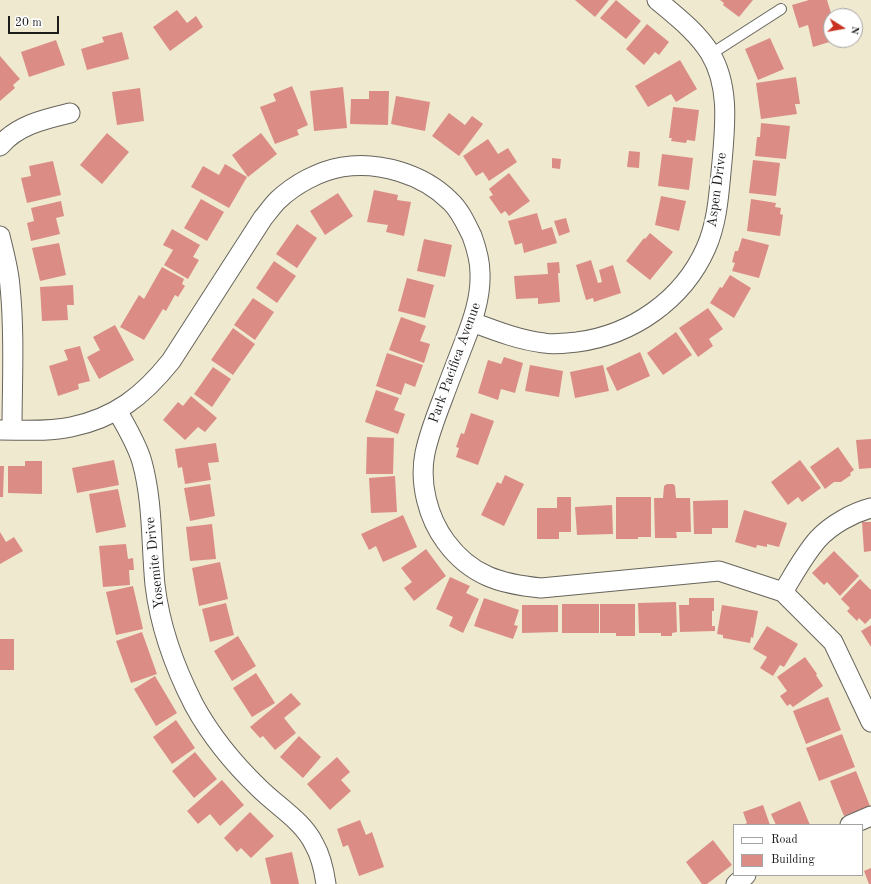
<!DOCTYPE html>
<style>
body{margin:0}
#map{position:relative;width:871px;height:884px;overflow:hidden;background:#efe9d0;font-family:"Old Standard TT",serif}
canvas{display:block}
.legend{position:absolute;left:733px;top:824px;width:130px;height:52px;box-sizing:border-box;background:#fff;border:1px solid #a4a4a4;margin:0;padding:5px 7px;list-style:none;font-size:12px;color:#1c1c1c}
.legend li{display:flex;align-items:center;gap:8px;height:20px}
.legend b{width:20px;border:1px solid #a4a4a4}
.north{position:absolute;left:823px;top:8px;width:40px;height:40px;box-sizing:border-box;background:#fff;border:1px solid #a4a4a4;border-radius:50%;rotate:101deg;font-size:11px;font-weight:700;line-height:16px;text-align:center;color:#1c1c1c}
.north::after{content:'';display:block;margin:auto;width:14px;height:18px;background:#c8321e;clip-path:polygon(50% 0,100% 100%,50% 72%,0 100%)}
.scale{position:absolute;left:8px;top:16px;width:51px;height:18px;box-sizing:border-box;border:2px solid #1c1c1c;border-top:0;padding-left:5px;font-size:12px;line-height:14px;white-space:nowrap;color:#1c1c1c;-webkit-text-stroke:3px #fff;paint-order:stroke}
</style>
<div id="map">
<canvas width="871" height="884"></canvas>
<ul class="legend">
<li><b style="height:5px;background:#fff"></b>Road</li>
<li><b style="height:11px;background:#db8d85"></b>Building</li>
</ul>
<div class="north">N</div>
<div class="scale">20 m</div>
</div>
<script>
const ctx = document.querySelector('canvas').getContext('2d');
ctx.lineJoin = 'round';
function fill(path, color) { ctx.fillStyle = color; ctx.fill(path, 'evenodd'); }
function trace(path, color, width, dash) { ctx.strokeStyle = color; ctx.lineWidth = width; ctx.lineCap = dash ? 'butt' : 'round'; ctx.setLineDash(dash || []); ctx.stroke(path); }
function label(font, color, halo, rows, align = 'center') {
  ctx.font = font + ' "Old Standard TT",serif'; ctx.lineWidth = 4; ctx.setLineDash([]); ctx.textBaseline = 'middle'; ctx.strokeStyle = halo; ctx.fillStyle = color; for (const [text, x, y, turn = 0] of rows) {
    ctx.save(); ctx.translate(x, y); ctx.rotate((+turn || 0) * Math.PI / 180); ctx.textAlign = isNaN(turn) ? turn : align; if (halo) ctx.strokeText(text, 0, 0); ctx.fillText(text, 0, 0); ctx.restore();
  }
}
fill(new Path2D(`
 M 575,0 L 609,0 L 595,17 Z
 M 616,0 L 641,21 L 626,39 L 600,18 Z
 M 720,0 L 753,0 L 739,17 L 723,5 L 724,3 Z
 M 809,0 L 827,0 L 832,16 L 831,40 L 836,40 L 813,47 L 808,25 L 799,28 L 792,5 Z
 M 177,10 L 187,23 L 196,16 L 203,27 L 170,51 L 153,27 Z
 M 647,24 L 669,42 L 659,55 L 655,52 L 644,65 L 626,49 Z
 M 122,32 L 129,59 L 87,70 L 81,49 L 104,42 L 102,37 Z
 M 770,38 L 784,69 L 758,80 L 745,49 Z
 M 56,40 L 65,65 L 29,77 L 21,52 Z
 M 0,56 L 20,79 L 13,85 L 15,88 L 0,101 Z
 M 680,60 L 697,89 L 676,102 L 671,94 L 648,107 L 635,86 Z
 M 796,77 L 800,104 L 795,104 L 797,114 L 761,119 L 756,83 Z
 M 292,86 L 308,125 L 297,130 L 299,135 L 275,144 L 260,107 L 276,101 L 273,94 Z
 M 343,87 L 347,128 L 314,131 L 310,91 Z
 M 140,88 L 144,121 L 117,125 L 112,92 Z
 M 369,91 L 389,91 L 388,125 L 350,124 L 351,99 L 369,99 Z
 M 396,96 L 430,102 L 425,131 L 391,124 Z
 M 673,107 L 699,110 L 695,141 L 687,140 L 686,143 L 671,141 L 672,138 L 669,138 Z
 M 449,113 L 465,125 L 472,116 L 483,124 L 459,156 L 432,136 Z
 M 761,123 L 790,126 L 786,159 L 755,156 L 757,137 L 760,137 Z
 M 107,133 L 129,152 L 102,184 L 80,165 Z
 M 261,133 L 277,154 L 248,177 L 232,155 Z
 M 488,139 L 498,154 L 508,148 L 517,162 L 489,181 L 483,172 L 476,176 L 463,156 Z
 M 629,151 L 640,152 L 639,168 L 627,167 Z
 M 662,154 L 693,158 L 689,190 L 658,186 Z
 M 552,158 L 561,159 L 560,169 L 552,168 Z
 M 753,160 L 780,163 L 776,196 L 749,193 Z
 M 53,161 L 61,195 L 27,203 L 21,178 L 31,176 L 29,166 Z
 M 225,164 L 247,177 L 229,208 L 191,187 L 203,166 L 219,175 Z
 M 509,173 L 530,201 L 509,216 L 505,211 L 501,214 L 489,197 L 493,195 L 489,189 Z
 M 374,190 L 398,195 L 397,200 L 411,202 L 404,236 L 386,232 L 388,225 L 367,222 Z
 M 338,193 L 353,216 L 325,235 L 310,211 Z
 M 661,196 L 686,201 L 679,231 L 655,225 Z
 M 201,199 L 224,212 L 207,241 L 184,228 Z
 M 751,199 L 776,203 L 775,207 L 781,208 L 780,214 L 783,215 L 780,236 L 747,231 Z
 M 61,201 L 64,216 L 56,218 L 60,234 L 31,241 L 27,223 L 34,221 L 31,208 Z
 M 537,213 L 542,230 L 552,227 L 557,243 L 524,253 L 522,243 L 515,245 L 508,221 Z
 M 566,218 L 570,232 L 559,236 L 554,221 Z
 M 297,224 L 317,238 L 297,268 L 276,254 Z
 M 172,229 L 200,245 L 193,257 L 199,260 L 188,279 L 164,265 L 173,250 L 163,245 Z
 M 650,233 L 673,252 L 650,280 L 626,261 L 644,238 L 645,239 Z
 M 742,238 L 769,245 L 759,278 L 732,271 L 735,263 L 732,262 L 735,251 L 738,251 Z
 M 424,239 L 452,245 L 445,277 L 417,271 Z
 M 59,243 L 66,275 L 40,281 L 32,248 Z
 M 591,260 L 598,283 L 602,282 L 599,270 L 613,265 L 621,293 L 594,302 L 593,298 L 586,300 L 576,265 Z
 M 274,261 L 296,276 L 277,303 L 256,288 Z
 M 559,262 L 560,273 L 558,273 L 560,302 L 538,304 L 538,298 L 516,299 L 514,276 L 548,274 L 547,263 Z
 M 162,267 L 184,279 L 182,284 L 185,286 L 178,297 L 175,295 L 166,311 L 163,309 L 144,340 L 120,327 L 139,295 L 144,299 Z
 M 730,275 L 751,288 L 734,318 L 710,303 L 720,287 L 722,288 Z
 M 407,278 L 434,285 L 425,318 L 398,311 Z
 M 73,285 L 74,305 L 67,305 L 68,320 L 42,321 L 40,287 Z
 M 253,298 L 274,312 L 255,340 L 234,325 Z
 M 708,308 L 723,329 L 709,339 L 713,346 L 698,357 L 679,328 Z
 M 401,317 L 426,326 L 420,341 L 430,344 L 424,363 L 389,350 Z
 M 115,325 L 134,360 L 99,379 L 87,357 L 100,350 L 93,337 Z
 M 233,328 L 255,344 L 233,375 L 211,360 Z
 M 676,332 L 692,355 L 663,375 L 647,353 Z
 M 80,346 L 90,381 L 78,384 L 79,389 L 58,396 L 49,366 L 68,360 L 64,350 Z
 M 640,352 L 650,376 L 617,391 L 606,368 Z
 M 387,353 L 423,365 L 415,387 L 405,383 L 401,395 L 376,386 Z
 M 504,357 L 523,363 L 515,393 L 501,389 L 498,400 L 478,393 L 488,360 L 501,364 Z
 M 530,365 L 563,371 L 559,397 L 525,391 Z
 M 603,365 L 609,391 L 575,398 L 570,372 Z
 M 213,367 L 231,379 L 212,407 L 194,394 Z
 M 376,390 L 399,398 L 394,410 L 405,414 L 398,434 L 365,422 Z
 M 191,396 L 217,418 L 205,432 L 198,427 L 185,440 L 163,420 L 178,402 L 183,406 Z
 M 471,413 L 494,421 L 478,465 L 456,457 L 459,448 L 456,447 L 461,433 L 464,434 Z
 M 367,437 L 394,438 L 393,474 L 366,474 Z
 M 871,439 L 871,468 L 859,469 L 856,440 Z
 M 216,443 L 219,462 L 208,463 L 211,480 L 185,484 L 182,467 L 178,468 L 175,449 Z
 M 838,447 L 854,470 L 850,473 L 851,475 L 841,482 L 834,482 L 825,489 L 810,467 Z
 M 114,460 L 119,485 L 77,493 L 72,468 Z
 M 800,460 L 821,488 L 802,502 L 798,497 L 788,505 L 771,482 Z
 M 25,461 L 42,461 L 42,494 L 8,493 L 8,466 L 25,466 Z
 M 0,466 L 4,466 L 3,497 L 0,497 Z
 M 505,475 L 524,484 L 504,526 L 481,515 L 497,482 L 501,484 Z
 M 395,476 L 397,512 L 371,513 L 369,478 Z
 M 210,484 L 215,516 L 190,521 L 184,488 Z
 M 667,484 L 673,484 L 675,486 L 676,498 L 690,498 L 691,532 L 676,532 L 677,538 L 655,538 L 654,498 L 663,498 L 664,486 Z
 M 118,489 L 126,527 L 96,533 L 89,494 Z
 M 557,497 L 571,497 L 571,532 L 559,532 L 559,539 L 537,539 L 537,508 L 557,508 Z
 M 616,497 L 651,497 L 651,537 L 638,537 L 638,539 L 616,539 Z
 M 728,500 L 728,528 L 712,528 L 712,534 L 694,534 L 693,501 Z
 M 612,505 L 613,534 L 577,535 L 575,507 Z
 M 744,510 L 787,523 L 779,547 L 767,544 L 767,547 L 757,545 L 756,548 L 735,542 Z
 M 403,515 L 417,547 L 383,562 L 376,546 L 369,550 L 361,534 Z
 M 862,522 L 871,522 L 871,551 L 864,552 Z
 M 212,524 L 216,559 L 190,561 L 186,527 Z
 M 0,532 L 6,542 L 14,537 L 23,551 L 0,564 Z
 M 126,544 L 128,559 L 133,558 L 134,570 L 129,570 L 130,585 L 103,587 L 99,546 Z
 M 426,549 L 446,576 L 414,601 L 404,588 L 412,582 L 401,568 Z
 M 834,551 L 859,576 L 840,596 L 827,582 L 824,585 L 812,573 Z
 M 220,562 L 228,599 L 199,606 L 192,568 Z
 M 450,577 L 470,586 L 466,593 L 479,599 L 463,633 L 449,626 L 453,617 L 436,609 Z
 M 860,579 L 871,590 L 871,618 L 865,624 L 859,618 L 857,621 L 847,611 L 850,608 L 841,599 Z
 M 133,586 L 143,629 L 116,635 L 106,592 Z
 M 484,598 L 519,610 L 514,625 L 518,626 L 513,639 L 474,626 Z
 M 689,598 L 714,598 L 714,611 L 712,611 L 712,626 L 715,626 L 715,631 L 680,632 L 679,605 L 689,605 Z
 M 676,602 L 677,632 L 672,633 L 672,636 L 661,636 L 661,633 L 639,633 L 638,603 Z
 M 226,603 L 234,635 L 210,642 L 202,609 Z
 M 562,604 L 599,604 L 599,633 L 562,633 Z
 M 600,604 L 635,604 L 635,636 L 616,636 L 616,633 L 600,633 Z
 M 522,605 L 558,605 L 558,632 L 522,633 Z
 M 722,605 L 758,611 L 753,638 L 751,637 L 750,643 L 723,638 L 723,635 L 717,634 Z
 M 871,625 L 871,647 L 861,631 Z
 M 767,626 L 798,644 L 784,667 L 780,665 L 773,676 L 760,668 L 767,657 L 753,649 Z
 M 142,632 L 157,674 L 131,683 L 116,641 Z
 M 238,636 L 256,666 L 232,681 L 214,651 Z
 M 0,639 L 14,639 L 14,670 L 0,670 Z
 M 805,657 L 817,674 L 816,675 L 823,686 L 793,707 L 790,704 L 787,706 L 780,696 L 787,691 L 777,677 Z
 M 256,673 L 275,703 L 252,717 L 233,688 Z
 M 155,676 L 177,713 L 156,726 L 134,689 Z
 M 291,693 L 301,704 L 284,718 L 296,733 L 275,750 L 263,736 L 260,738 L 250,727 Z
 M 828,697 L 841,730 L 806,744 L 793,711 Z
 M 176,720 L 195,748 L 172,764 L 153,737 Z
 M 842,734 L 855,767 L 819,781 L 806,748 Z
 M 299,736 L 321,757 L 303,778 L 280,757 Z
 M 195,752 L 217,779 L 194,798 L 172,771 Z
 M 337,757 L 350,772 L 341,780 L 351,791 L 330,810 L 307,784 Z
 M 856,771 L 870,806 L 844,816 L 830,781 Z
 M 222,780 L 244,805 L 220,826 L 210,814 L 198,824 L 187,811 Z
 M 800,801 L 810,825 L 776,825 L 771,814 Z
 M 763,805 L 770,825 L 743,825 L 747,823 L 743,812 Z
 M 250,812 L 274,836 L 251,858 L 241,848 L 237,852 L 224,838 Z
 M 360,820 L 366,835 L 372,832 L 384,867 L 359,876 L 348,845 L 343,847 L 337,829 Z
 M 713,840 L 732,865 L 707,884 L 702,884 L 686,862 Z
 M 292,852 L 299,884 L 271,884 L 265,858 Z
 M 871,868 L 871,884 L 869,884 L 864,871 Z`), '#db8d85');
const service = new Path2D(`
 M 711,54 L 781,9`);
const minor = new Path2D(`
 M 0,146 C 17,125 45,119 70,113
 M 0,236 C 4,253 9,270 10,287 C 15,334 12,383 12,430
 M 472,322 C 496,331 519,340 544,343 C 555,345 567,343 577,342 C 632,335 683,300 706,248 C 718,221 719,191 722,162 C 725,126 730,86 710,53 C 697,32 676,16 657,0
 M 117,410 C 126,427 137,444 142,462 C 153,502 151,544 155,585 C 160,627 175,668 194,705 C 211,736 234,764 259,788 C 277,806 303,821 314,844 C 321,856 324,870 326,884
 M 0,430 C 23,430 48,432 71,427 C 115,418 143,396 171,361 L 263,218 C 268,212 273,205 278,200 C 295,184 319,171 342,167 C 379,161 423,174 450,201 C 460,210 466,224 472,236 C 476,247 480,260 480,273 C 481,297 473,320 464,343 C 457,361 450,379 443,398 C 436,416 429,434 425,453 C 419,483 428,518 446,542 C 471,576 501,584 541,588 L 719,571 L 783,592 L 833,642 L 871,722
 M 783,592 C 794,574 804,555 818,539 C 831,525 852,513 871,508
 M 850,825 L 871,816
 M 736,884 L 746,875`);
trace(service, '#66645b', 12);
trace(minor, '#66645b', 21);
trace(service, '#fff', 10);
trace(minor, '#fff', 19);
label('14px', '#1c1c1c', '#fff', [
 ["Aspen Drive",717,190,-82],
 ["Park Pacifica Avenue",455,363,-70],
 ["Yosemite Drive",155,563,-96]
]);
</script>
